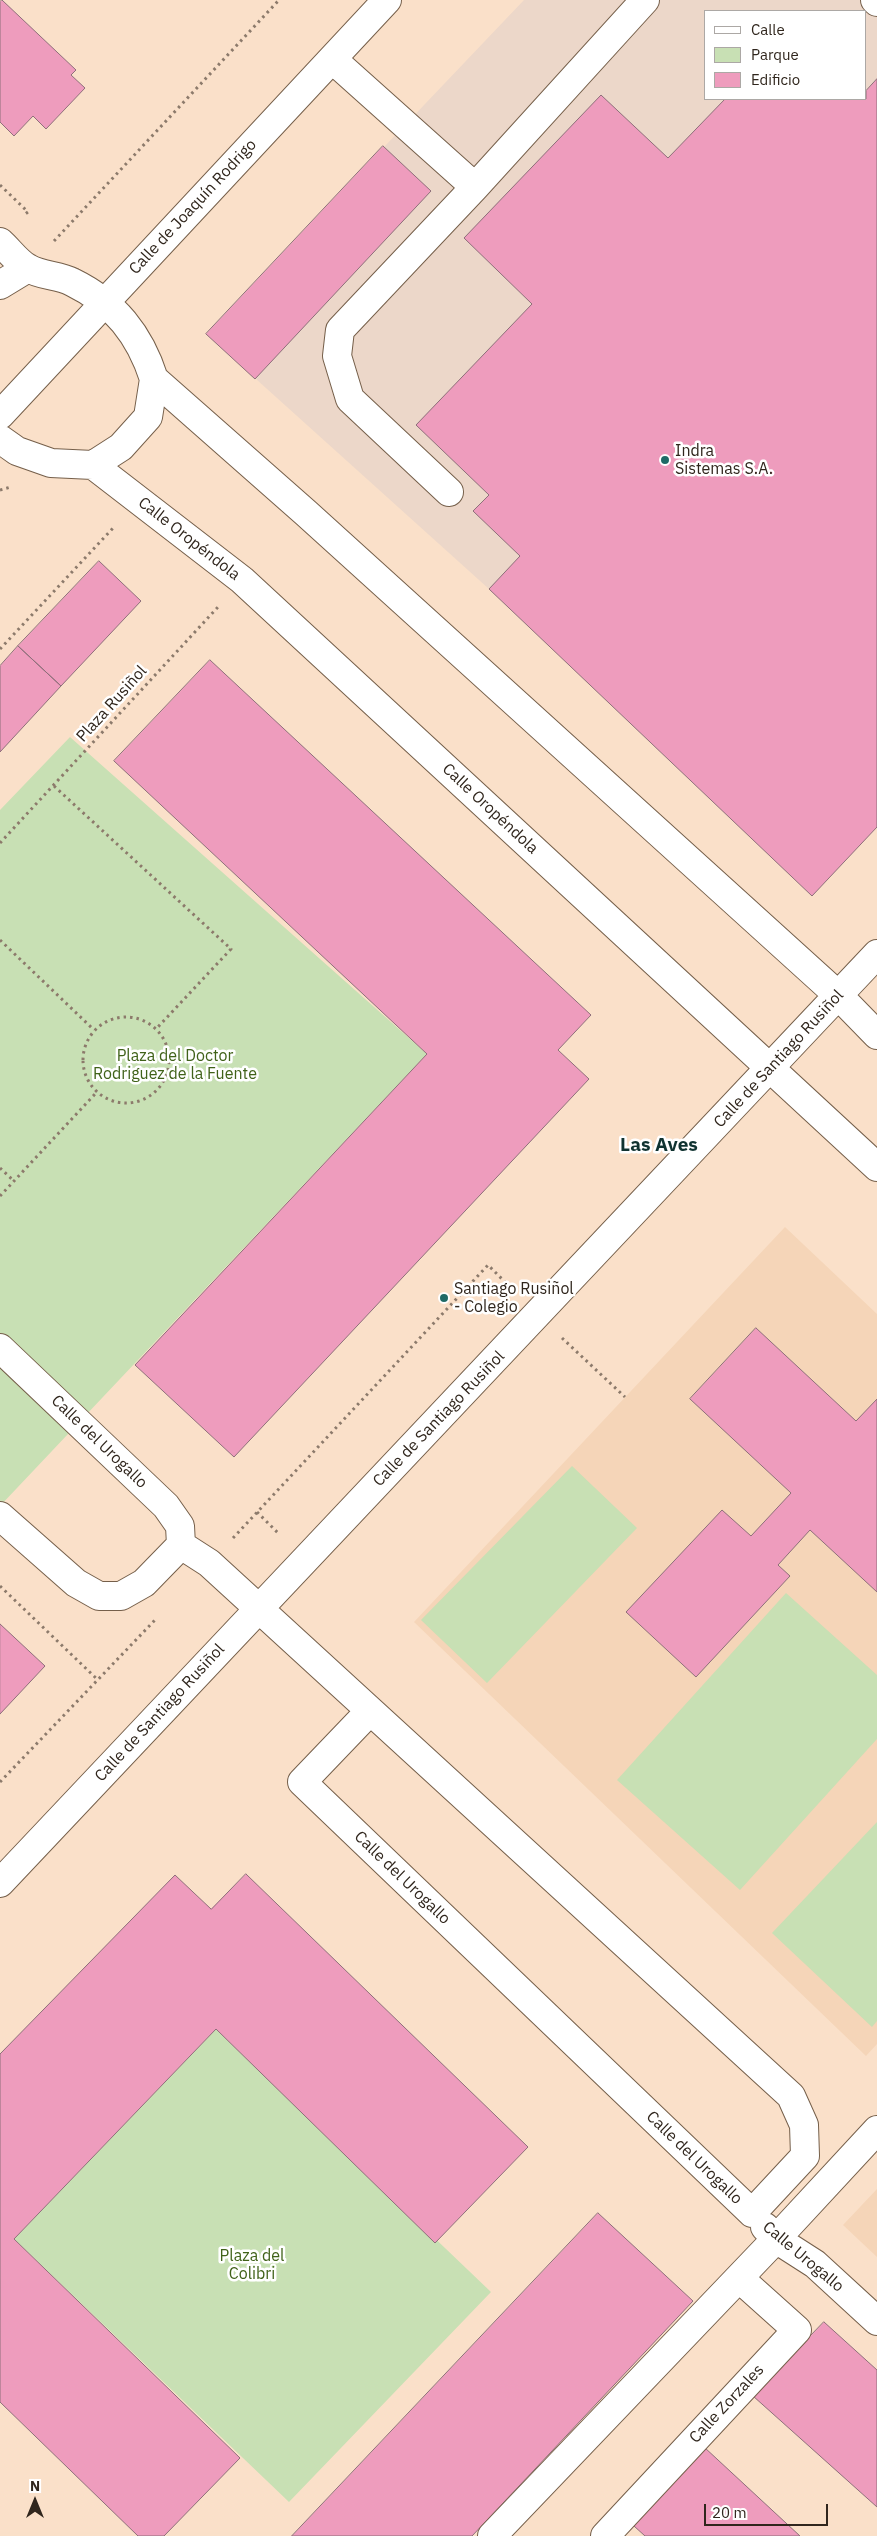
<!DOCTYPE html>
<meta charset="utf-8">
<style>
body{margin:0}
#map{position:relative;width:877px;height:2536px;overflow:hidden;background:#fae0c9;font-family:"IBM Plex Sans",sans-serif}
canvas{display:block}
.legend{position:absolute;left:704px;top:10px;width:162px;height:90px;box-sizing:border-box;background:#fff;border:1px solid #aca8a5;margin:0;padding:6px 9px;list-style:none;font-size:15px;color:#30261d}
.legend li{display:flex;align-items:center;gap:10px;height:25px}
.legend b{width:25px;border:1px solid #aca8a5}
.north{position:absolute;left:10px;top:2476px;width:50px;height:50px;-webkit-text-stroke:4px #fff;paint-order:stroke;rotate:0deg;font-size:14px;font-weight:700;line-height:20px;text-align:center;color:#30261d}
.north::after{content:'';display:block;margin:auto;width:18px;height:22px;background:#30261d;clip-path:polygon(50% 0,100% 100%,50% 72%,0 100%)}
.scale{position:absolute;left:704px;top:2504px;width:124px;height:22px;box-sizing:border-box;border:2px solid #30261d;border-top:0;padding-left:6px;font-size:15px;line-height:18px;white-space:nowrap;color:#30261d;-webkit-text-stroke:4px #fff;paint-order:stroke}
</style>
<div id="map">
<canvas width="877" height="2536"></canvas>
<ul class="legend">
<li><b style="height:6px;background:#fff"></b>Calle</li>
<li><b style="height:14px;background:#c8e0b4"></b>Parque</li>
<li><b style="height:14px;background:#ee9cbd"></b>Edificio</li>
</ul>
<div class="north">N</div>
<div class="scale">20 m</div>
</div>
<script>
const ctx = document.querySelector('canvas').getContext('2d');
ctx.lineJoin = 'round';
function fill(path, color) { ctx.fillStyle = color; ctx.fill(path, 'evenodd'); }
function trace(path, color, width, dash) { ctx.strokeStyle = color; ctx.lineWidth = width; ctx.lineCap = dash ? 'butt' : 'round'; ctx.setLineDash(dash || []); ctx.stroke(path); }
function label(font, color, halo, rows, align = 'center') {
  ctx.font = font + ' "IBM Plex Sans",sans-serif'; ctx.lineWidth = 5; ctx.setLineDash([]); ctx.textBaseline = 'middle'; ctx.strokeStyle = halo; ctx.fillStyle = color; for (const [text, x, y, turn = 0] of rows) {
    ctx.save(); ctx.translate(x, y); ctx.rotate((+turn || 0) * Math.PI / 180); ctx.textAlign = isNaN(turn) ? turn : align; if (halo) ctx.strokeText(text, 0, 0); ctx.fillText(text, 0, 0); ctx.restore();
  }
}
fill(new Path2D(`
 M 785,1227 L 877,1314 L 877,2044 L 866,2056 L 414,1622 Z
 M 877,2189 L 877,2257 L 843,2225 Z`), '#f5d5b8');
fill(new Path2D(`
 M 524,0 L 877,0 L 877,827 L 812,896 L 489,589 L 206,334 ZM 706,11 L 866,11 L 866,99 L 706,99 Z`), '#ecd7c9');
fill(new Path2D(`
 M 70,737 L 427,1054 L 0,1506 L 0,810 Z
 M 572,1466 L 637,1528 L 487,1683 L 421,1620 Z
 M 786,1593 L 877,1675 L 877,1739 L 740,1890 L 617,1780 Z
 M 877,1822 L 877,2021 L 872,2027 L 772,1933 Z
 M 216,2029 L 491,2292 L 289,2502 L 14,2239 Z`), '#c8e0b4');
const building = new Path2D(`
 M 2,0 L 76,70 L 71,75 L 85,88 L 46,129 L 33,116 L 14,136 L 0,122 L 0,2 Z
 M 877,79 L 877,827 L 812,896 L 489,589 L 520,556 L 473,511 L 489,495 L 416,425 L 532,304 L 464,238 L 601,95 L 668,158 L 725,99 L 866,99 L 866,91 Z
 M 383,146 L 431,191 L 255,379 L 206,334 Z
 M 99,561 L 141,601 L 61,686 L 18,646 Z
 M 18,646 L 61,686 L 0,752 L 0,666 Z
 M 210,660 L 591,1015 L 558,1050 L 589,1079 L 234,1457 L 135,1365 L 427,1054 L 114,761 Z
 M 756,1328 L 856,1421 L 877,1399 L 877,1592 L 810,1530 L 778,1565 L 790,1576 L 696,1677 L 626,1612 L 722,1510 L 751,1536 L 791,1493 L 690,1399 Z
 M 0,1624 L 45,1666 L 0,1714 Z
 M 246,1874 L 528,2147 L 435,2243 L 216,2029 L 14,2239 L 240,2458 L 164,2536 L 138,2536 L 0,2402 L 0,2054 L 175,1875 L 211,1909 Z
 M 598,2213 L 693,2301 L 472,2536 L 292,2536 Z
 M 824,2322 L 877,2370 L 877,2507 L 753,2396 Z
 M 704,2447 L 800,2536 L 645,2536 L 634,2526 Z`);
fill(building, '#ee9cbd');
trace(building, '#8e6f7a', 1);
const minor = new Path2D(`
 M 875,0 L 877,2
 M 332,59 L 475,187
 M 0,242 C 9,250 18,263 28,268 C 41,276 59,275 72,282 C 115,303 140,335 154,379 L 306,513 L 838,995 L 877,1035
 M 0,285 L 28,268
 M 0,415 L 387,0
 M 0,439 L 17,451 L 51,463 L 93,465 L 242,580 L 877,1167
 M 93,465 L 121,447 L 148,417 L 154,379
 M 449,492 L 350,399 L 337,356 L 340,330 L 475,187 L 645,0
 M 0,1348 L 166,1506 L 180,1526 L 181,1545 L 144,1583 L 121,1596 L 99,1596 L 76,1583 L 0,1516
 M 181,1545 L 209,1563 L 791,2096 L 804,2125 L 805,2156 L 752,2213 L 302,1782 L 370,1711
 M 0,1883 L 877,954
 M 765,2227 L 776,2239 L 815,2264 L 877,2321
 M 492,2536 L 776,2239 L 877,2130
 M 605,2536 L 797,2330 L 739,2278`);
trace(minor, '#755f4a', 30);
trace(new Path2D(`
 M 0,185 L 28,212 L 24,215
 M 54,241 L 279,0
 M 0,490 L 11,487
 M 0,649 L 114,527
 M 54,786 L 231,949 L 157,1028
 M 0,843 L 218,607
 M 0,940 L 94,1030
 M83 1060a43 43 0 1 1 86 0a43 43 0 1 1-86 0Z
 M 0,1168 L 14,1181
 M 0,1196 L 96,1093
 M 562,1338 L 625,1397
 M 257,1512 L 280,1535
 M 233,1538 L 488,1265 L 513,1290
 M 0,1586 L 98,1680
 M 0,1782 L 155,1620`), '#8c7a6b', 3, [2.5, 4]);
trace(minor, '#fff', 28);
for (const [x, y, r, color] of [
 [665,460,5,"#1f6a66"],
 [444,1298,5,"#1f6a66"]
]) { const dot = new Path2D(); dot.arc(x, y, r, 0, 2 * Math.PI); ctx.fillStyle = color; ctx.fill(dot); trace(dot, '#fff', 2); }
label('16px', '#30261d', '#fff', [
 ["Calle de Joaquín Rodrigo",193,207,-47],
 ["Calle Oropéndola",189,539,38],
 ["Plaza Rusiñol",112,704,-48],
 ["Calle Oropéndola",490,809,43],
 ["Calle de Santiago Rusiñol",779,1059,-47],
 ["Calle de Santiago Rusiñol",439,1419,-46],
 ["Calle del Urogallo",99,1442,44],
 ["Calle de Santiago Rusiñol",160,1713,-47],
 ["Calle del Urogallo",402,1878,44],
 ["Calle del Urogallo",694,2158,44],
 ["Calle Urogallo",803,2257,40],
 ["Calle Zorzales",727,2404,-47]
]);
label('16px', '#30261d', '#fff', [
 ["Indra",675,451],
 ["Sistemas S.A.",675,469],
 ["Santiago Rusiñol",454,1289],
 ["- Colegio",454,1307]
], 'left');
label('16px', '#406219', '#fff', [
 ["Plaza del Doctor",175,1056],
 ["Rodriguez de la Fuente",175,1074],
 ["Plaza del",252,2256],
 ["Colibri",252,2274]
]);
label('bold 19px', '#103331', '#fff', [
 ["Las Aves",659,1146]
]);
</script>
